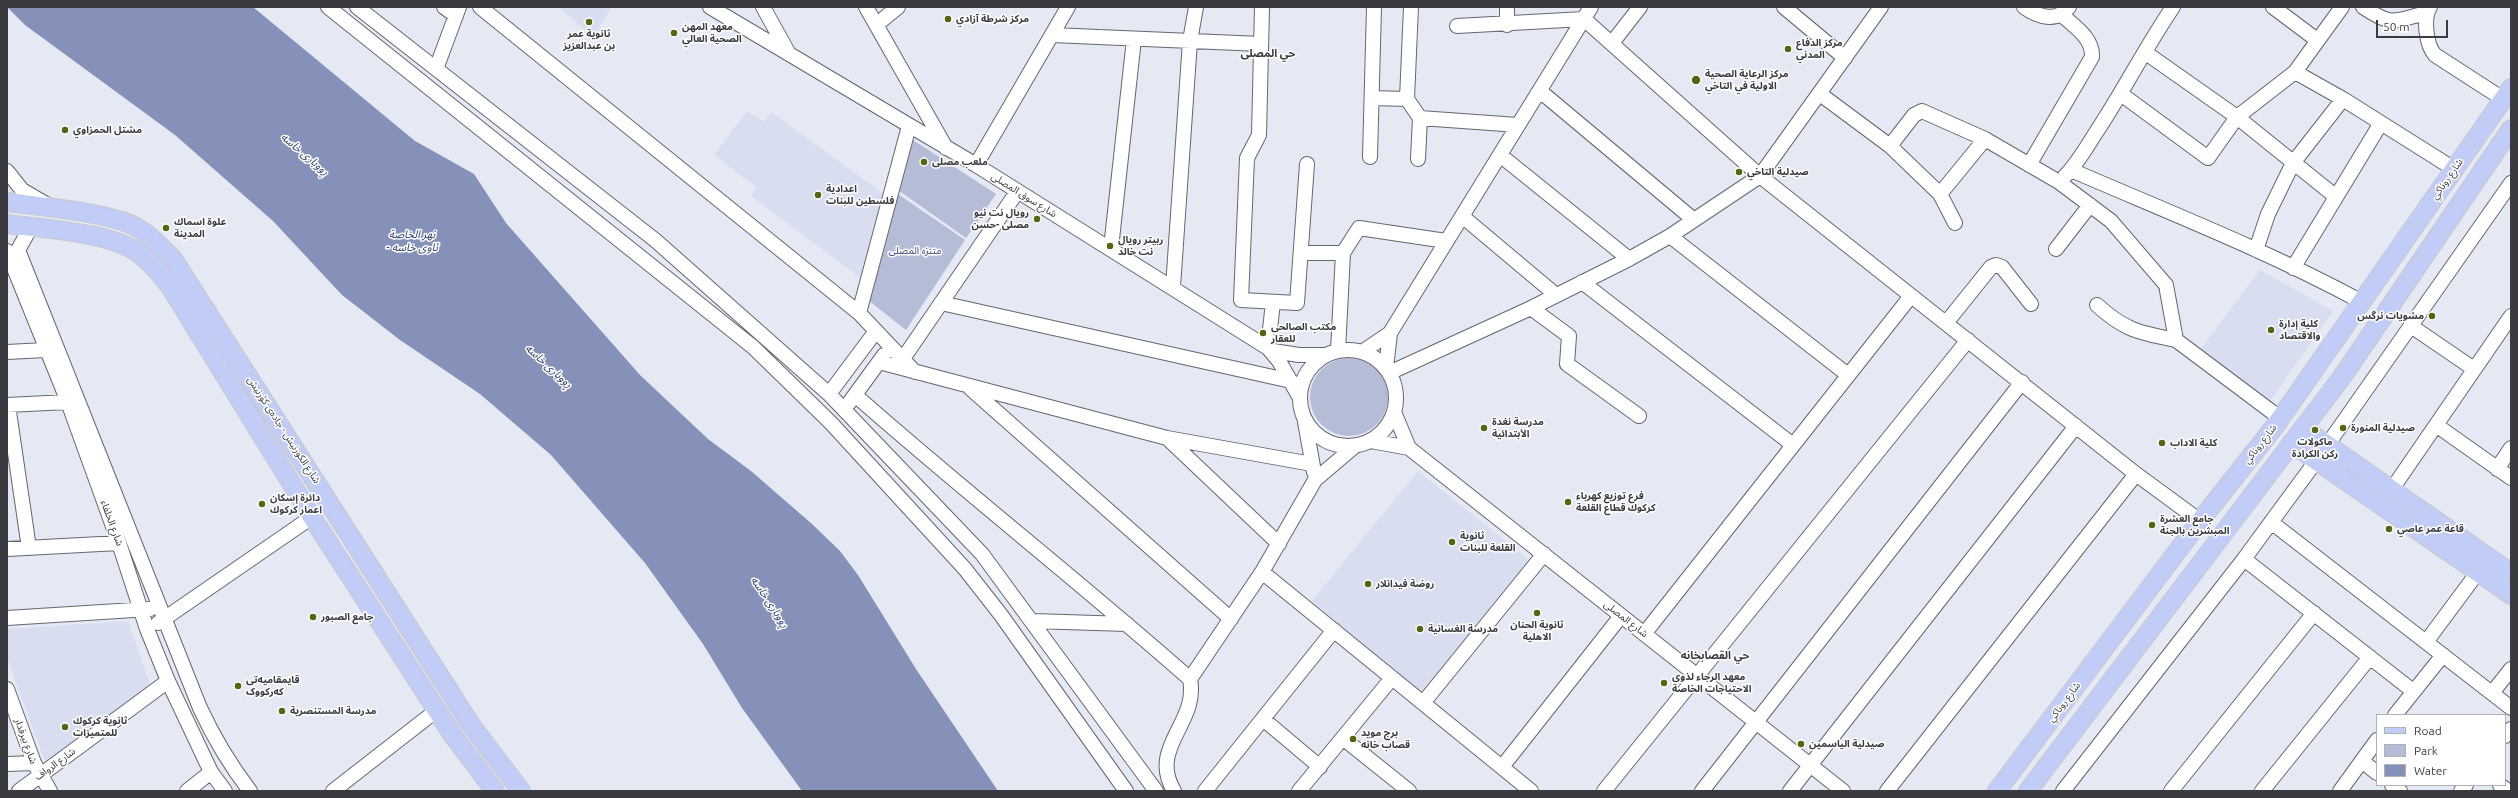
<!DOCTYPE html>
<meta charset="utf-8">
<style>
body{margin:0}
#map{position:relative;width:2518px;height:798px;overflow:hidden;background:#e5e9f4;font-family:Ubuntu,sans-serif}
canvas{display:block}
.frame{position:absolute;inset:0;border:8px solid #3a3b40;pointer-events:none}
.legend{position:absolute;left:2376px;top:714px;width:130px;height:72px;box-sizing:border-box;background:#fff;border:1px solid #b0b1b3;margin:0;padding:5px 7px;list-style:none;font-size:12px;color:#3a3b40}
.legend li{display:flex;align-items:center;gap:8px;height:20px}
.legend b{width:20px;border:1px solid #b0b1b3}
.scale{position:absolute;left:2376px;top:20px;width:72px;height:18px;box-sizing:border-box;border:2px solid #3a3b40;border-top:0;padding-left:5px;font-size:12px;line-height:14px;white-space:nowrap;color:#3a3b40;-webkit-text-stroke:3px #fff;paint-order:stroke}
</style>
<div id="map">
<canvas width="2518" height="798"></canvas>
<div class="frame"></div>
<ul class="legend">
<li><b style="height:5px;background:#c1cdf7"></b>Road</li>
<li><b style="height:11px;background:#b5bdd6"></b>Park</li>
<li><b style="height:11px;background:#8591b8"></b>Water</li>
</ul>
<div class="scale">50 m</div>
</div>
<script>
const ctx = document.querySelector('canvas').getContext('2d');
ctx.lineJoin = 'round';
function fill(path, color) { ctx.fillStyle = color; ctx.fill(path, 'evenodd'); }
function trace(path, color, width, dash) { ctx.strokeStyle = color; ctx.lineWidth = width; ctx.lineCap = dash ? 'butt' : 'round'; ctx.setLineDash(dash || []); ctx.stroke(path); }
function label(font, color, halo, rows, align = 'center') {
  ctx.font = font + ' Ubuntu,"Noto Sans Arabic",sans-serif'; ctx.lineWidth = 3; ctx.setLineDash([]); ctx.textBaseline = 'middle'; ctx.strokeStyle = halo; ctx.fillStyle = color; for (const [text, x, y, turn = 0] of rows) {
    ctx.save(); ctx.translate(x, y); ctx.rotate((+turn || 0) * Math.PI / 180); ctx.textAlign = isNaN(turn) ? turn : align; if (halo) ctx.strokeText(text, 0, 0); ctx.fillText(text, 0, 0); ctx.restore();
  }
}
fill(new Path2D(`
 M 558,7 L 611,7 L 594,37 Z
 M 747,111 L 764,122 L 771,112 L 885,195 L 862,279 L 751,196 L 756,187 L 714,155 Z
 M 2260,270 L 2333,311 L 2270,401 L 2200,350 Z
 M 1418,471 L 1530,561 L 1421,695 L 1312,601 Z
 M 128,621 L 151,687 L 47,767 L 7,658 L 7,629 Z`), '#d8def0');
fill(new Path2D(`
 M 907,136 L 996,194 L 966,238 L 895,188 Z
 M 895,192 L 965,240 L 906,330 L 864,297 Z
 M1310 397a39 39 0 1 1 78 0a39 39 0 1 1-78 0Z`), '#b5bdd6');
fill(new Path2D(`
 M 7,7 L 253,7 L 415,141 L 474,174 L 506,223 L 640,375 L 708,439 L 751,471 L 812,524 L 840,551 L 858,575 L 916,669 L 998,791 L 802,791 L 742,708 L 703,644 L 645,563 L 551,455 L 480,394 L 400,340 L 342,295 L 273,221 L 175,135 L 25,25 Z`), '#8591b8');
const minor = new Path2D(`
 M 328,7 L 753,347 L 831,423 L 965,569 L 1001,615 L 1126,791
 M 357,7 L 655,240 L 829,394 L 982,554 L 1156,791
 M 444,7 L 456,16
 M 480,7 L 859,313 L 915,372
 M 710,7 L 976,165 L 1268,348 L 1279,361 L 1300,398
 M 763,7 L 789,54
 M 866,7 L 946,148
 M 1262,7 L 1259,135 L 1247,158 L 1241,300 L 1297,303 L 1307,164
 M 1411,7 L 1407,99 L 1420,118 L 1418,159
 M 1784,7 L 1845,58
 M 2024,7 C 2038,17 2057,23 2069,7
 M 2273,7 L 2317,40
 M 2363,7 C 2393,27 2393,21 2426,13
 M 2430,7 C 2423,18 2426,45 2435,55 L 2503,99
 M 876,25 L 898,7
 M 1507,25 L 1507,7
 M 1457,26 L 1584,19 L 1760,176 L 2136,474 L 2200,521
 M 1052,35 L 1261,44
 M 1612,43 L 1640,7
 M 2146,53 L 2237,117 L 2335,196
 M 436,69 L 459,7
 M 2295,72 L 2343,99 L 2454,169
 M 1540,91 L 1694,220
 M 1820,94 L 1890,146 L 1940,194 L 1955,223
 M 2121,94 L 2208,158 L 2237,117 L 2295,72 L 2342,7
 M 1372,98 L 1407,99
 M 1420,118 L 1518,125
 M 1890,146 L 1914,115 L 1922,111 L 1985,139 L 2059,182 L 2111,221 L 2166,285 L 2176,340 L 2280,418
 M 1500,155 L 1629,259
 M 1370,157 L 1374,7
 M 976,165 L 1068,7
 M 2029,165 L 2092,57 C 2093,38 2075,27 2062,15
 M 2071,170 C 2168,212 2268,251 2362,302
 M 7,171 L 22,190 L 46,204
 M 2065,176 C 2077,164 2086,148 2095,134 C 2123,92 2145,48 2173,7
 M 1940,194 L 1985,139
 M 1462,216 L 1556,295
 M 31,227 L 18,250 L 200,708 C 214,738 230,765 250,791
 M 1670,236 L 1848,375
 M 1111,248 L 1134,39
 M 2056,249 L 2090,205
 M 2256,250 L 2268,214 L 2293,163 L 2343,99
 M 7,251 L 68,402 L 119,543 L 147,629 L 168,681 L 211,772 L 225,791
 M 1301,253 L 1343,253
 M 2293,268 L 2381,123
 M 1582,282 L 1793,445
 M 1173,287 L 1190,41 L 1196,7
 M 941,303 L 1291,381
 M 2097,305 C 2125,331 2141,333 2176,340
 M 1531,308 L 1569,336 L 1567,364 L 1639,416
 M 859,313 L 909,126
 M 1946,323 L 1991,267 L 1996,265 L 2002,267 L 2031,304
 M 2411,326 L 2474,369
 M 1268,348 L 1273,302
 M1300 398a48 48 0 1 1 96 0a48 48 0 1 1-96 0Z
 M 1273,351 L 1299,355 L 1326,355
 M 1338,351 L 1343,253 L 1359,228 L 1446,241
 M 7,352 L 46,350
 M 1362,352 L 1390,333
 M 879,362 L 1167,438 L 1312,464
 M 898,366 L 1017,192
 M 1386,368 L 1390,333 L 1591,7
 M 1389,373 L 1531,308 L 1629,259 L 1670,236 L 1760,176 L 1881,7
 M 971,389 L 1231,619
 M 829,394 L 876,331
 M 855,395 C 965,492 1080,582 1190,679 C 1199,723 1148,747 1174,791
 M 849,403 L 884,355
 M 7,405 L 68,402
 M 8,405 L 29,548
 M 1394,412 L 1409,448
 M 1305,422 L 1314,472
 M 2436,425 L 2511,478
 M 1167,438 L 1279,544
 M 1371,441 L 1409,448 L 1843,791
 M 2497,469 L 2511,448
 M 2392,489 L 2511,316
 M 2271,522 L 2511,708
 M 7,549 L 119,543
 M 2244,559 L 2413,691
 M 1262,572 L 1531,791
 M 7,618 L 150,609
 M 1033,621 L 1127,624
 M 158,623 L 312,517
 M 1644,634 L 1911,296
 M 2426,642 L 2478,572
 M 1190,679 L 1262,572 L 1315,480 L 1355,446
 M 7,689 L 34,763 L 50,791
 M 2492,693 L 2511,669
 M 1423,703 L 1544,554
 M 2395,715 L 2443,655
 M 1263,719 L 1320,767
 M 2505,736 L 2511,729
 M 1344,739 L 1409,791
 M 2362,761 L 2377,773
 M 7,764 L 34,763
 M 1502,767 L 1621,616
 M 2392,785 L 2400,791
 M 2500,785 L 2508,791
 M 19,791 L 168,681
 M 187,791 L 211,772
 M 333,791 L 437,710
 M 1205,791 L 1334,630
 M 1299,791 L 1392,678
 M 1604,791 L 1968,340
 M 1702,791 L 2022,382
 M 1790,791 L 2076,426
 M 1887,791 L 2136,474
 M 2063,791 L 2244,559 L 2316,461 L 2511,183
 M 2171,791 L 2314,613
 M 2262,791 L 2370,657
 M 2340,791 L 2377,740
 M 2461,791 L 2466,785`);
const major = new Path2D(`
 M 7,202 C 38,206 112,213 136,227 C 151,235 162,248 173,259 L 471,725 L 521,791
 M 7,224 C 43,229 108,232 137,252 C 151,262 161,275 171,288 L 312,517 L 454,737 L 495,791
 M 2303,428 L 2511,573
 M 2291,443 L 2511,595
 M 1997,791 L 2200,521 L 2275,426 L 2511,88
 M 2028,791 L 2342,377 L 2511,129`);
trace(minor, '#646771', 16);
trace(major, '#c8c8ca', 20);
trace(minor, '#fff', 14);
trace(major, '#c1cdf7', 18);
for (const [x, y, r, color] of [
 [948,19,4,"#54660f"],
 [589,22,4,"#54660f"],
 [674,33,4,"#54660f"],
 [1788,49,4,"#54660f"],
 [1696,80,5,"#54660f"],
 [65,130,4,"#54660f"],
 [924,162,4,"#54660f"],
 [1739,172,4,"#54660f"],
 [818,195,4,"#54660f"],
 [1037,219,4,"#54660f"],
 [166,228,4,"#54660f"],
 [1110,246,4,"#54660f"],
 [2432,316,4,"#54660f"],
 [2271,330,4,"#54660f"],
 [1263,333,4,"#54660f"],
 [1484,428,4,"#54660f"],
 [2343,428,4,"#54660f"],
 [2315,430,4,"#54660f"],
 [2162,443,4,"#54660f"],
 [1568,502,4,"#54660f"],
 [262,504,4,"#54660f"],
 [2152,525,4,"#54660f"],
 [2389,529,4,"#54660f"],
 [1452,542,4,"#54660f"],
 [1368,584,4,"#54660f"],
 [1537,613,4,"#54660f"],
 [313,617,4,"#54660f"],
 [1420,629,4,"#54660f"],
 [1664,683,4,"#54660f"],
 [238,686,4,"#54660f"],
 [282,711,4,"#54660f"],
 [65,727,4,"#54660f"],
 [1353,739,4,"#54660f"],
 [1801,744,4,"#54660f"]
]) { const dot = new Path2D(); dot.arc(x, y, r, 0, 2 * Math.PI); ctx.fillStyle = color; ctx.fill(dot); trace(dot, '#fff', 1.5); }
label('bold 10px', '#3a3b40', '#fff', [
 ["مركز شرطة آزادي",956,19],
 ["معهد المهن",682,27],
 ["الصحية العالي",682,39],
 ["ثانوية عمر",589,34,"center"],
 ["بن عبدالعزيز",589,46,"center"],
 ["مركز الدفاع",1796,43],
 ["المدني",1796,55],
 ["مركز الرعاية الصحية",1705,74],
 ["الاولية في التاخي",1705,86],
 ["مشتل الحمزاوي",73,130],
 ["ملعب مصلى",932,162],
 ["صيدلية التاخي",1747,172],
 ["اعدادية",826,189],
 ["فلسطين للبنات",826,201],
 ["رويال نت نيو",1029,213,"right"],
 ["مصلى -حسن",1029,225,"right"],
 ["علوة اسماك",174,222],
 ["المدينة",174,234],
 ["ربيتر رويال",1118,240],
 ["نت خالد",1118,252],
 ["مشويات نرگس",2424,316,"right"],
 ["كلية إدارة",2279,324],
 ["والاقتصاد",2279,336],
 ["مكتب الصالحي",1271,327],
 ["للعقار",1271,339],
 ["مدرسة نغدة",1492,422],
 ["الأبتدائية",1492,434],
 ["صيدلية المنورة",2351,428],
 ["ماكولات",2315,442,"center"],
 ["ركن الكرادة",2315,454,"center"],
 ["كلية الاداب",2170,443],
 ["فرع توزيع كهرباء",1576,496],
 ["كركوك قطاع القلعة",1576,508],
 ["دائرة إسكان",270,498],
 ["اعمار كركوك",270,510],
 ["جامع العشرة",2160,519],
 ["المبشرين بالجنة",2160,531],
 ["قاعة عمر عاصي",2397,529],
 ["ثانوية",1460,536],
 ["القلعة للبنات",1460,548],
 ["روضة فيدانلار",1376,584],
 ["جامع الصبور",321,617],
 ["ثانوية الحنان",1537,625,"center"],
 ["الاهلية",1537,637,"center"],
 ["مدرسة الغسانية",1428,629],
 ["معهد الرجاء لذوي",1672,677],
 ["الاحتياجات الخاصة",1672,689],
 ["قایمقامیەتی",246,680],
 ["کەرکووک",246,692],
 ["مدرسة المستنصرية",290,711],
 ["ثانوية كركوك",73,721],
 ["للمتميزات",73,733],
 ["برج مويد",1361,733],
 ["قصاب خانه",1361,745],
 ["صيدلية الياسمين",1809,744]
], 'left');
label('10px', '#3a3b40', '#fff', [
 ["شارع روناكي",2447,179,-55],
 ["شارع سوق المصلى",1024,195,32],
 ["شارع الكورنيش - جادەی کۆرنیش",284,430,57],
 ["شارع روناكي",2260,444,-52],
 ["شارع الخلفاء",112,523,70],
 ["شارع المصلى",1626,619,38],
 ["شارع روناكي",2064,702,-53],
 ["شارع بيرقدار",26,741,70],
 ["شارع الرواف",55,764,-36]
]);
label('10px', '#3a487c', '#fff', [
 ["متنزه المصلى",915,251]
]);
label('bold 11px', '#3a3b40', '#fff', [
 ["حي المصلى",1268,53],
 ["حي القصابخانه",1715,655]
]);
label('italic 11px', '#303d70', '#fff', [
 ["ڕووباری خاسە",305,154,40],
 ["نهر الخاصة",412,234],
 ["- ئاوی خاسە",412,247],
 ["ڕووباری خاسە",549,366,42],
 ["ڕووباری خاسە",770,602,56]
]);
</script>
